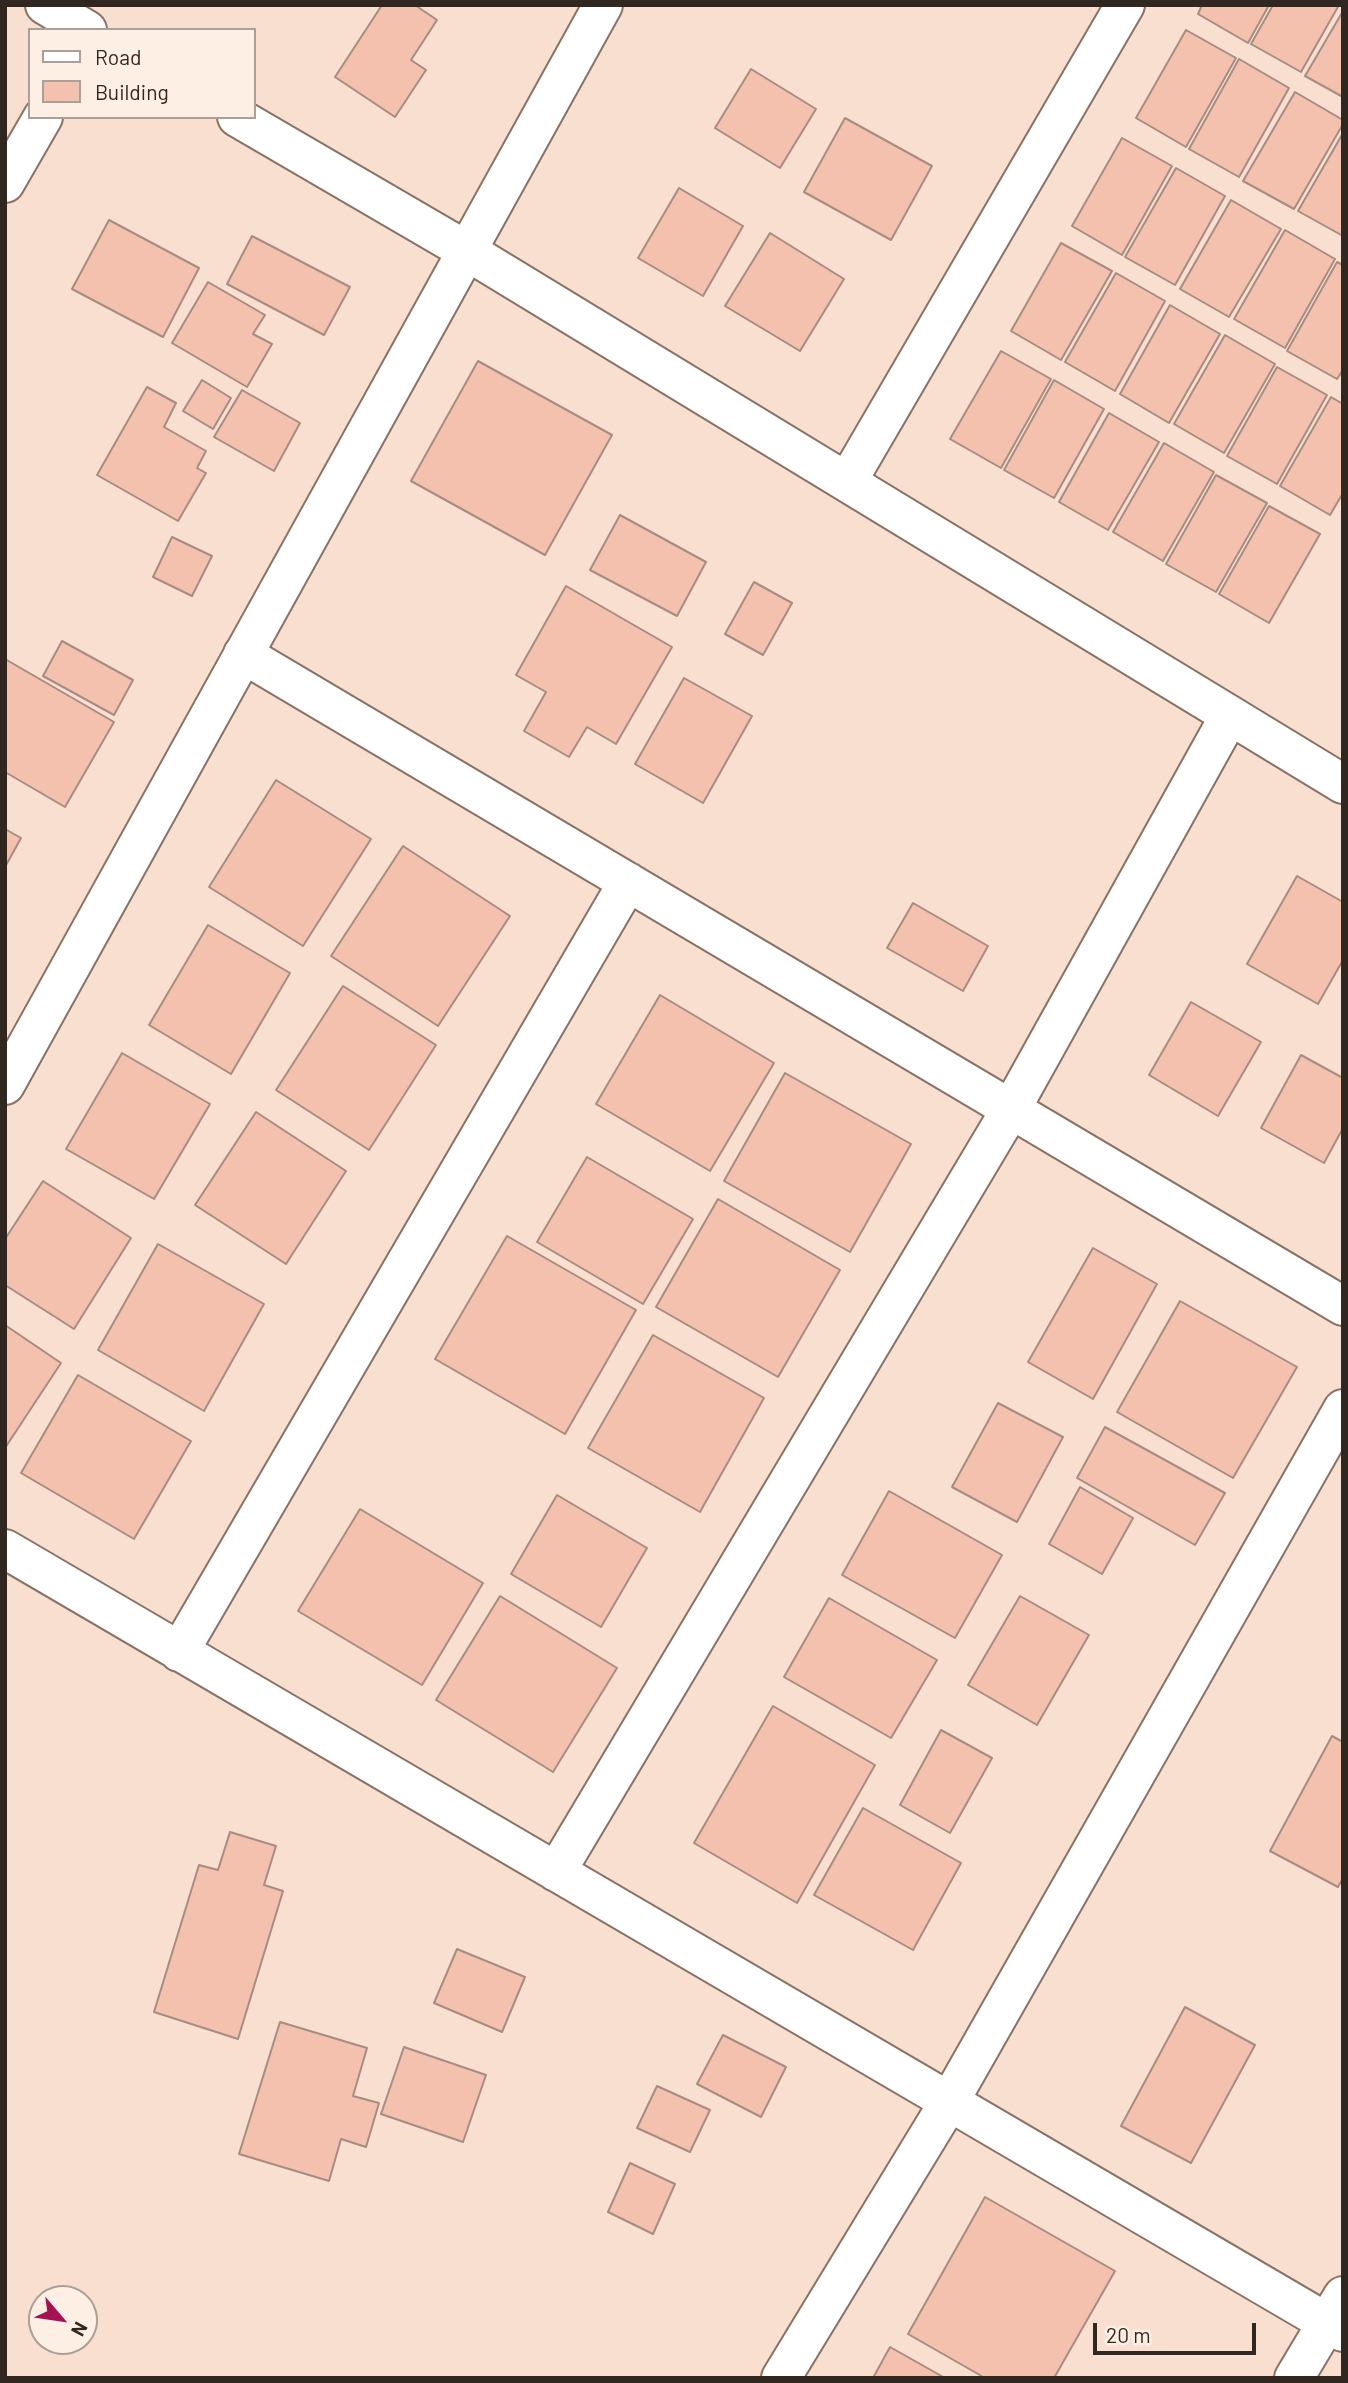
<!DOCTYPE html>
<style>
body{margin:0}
#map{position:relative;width:1348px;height:2383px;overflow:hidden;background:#f9dfcf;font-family:Barlow,sans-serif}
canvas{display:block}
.frame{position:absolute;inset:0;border:7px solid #312721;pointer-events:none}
.legend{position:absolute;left:28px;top:28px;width:228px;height:91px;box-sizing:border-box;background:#feefe5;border:2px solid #ac9f97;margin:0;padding:9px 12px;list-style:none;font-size:21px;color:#312721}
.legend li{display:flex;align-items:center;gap:14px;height:35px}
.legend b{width:35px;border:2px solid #ac9f97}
.north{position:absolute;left:28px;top:2285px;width:70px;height:70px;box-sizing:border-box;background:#feefe5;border:2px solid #ac9f97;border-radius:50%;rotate:119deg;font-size:19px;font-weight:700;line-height:28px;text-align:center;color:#312721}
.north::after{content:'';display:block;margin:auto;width:24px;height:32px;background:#a51251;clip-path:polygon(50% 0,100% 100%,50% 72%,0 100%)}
.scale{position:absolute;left:1093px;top:2323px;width:163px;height:32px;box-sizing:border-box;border:4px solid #312721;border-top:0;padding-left:9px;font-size:21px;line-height:24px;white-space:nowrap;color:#312721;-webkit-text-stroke:5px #feefe5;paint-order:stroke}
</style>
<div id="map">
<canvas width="1348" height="2383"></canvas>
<div class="frame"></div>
<ul class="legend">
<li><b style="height:9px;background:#fff"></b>Road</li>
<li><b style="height:19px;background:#f3c1ae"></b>Building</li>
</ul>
<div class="north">N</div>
<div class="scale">20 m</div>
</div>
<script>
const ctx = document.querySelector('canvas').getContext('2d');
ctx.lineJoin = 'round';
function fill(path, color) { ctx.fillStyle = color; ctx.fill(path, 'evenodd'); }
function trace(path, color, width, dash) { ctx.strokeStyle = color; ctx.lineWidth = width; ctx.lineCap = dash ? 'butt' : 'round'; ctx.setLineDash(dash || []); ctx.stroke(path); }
const building = new Path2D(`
 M 382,5 L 415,5 L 437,20 L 411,60 L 426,70 L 395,117 L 335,77 Z
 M 1202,5 L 1269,5 L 1248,43 L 1198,14 Z
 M 1273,5 L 1339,5 L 1301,72 L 1251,44 Z
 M 1343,11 L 1343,97 L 1305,76 Z
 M 1186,30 L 1236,58 L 1186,147 L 1136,118 Z
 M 1239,59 L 1289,88 L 1239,177 L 1189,149 Z
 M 751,69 L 816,109 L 780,168 L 715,128 Z
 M 1295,92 L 1343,120 L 1343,124 L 1294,209 L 1243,181 Z
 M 845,118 L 932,166 L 891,240 L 804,192 Z
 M 1343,133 L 1343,236 L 1298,211 Z
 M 1122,138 L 1172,166 L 1122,255 L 1072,226 Z
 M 1176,168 L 1225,196 L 1175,285 L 1125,257 Z
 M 679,188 L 743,226 L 703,296 L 638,258 Z
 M 1231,200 L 1281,229 L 1229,317 L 1180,289 Z
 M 109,220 L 199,268 L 163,337 L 72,289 Z
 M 1285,230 L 1335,259 L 1285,348 L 1234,319 Z
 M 770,233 L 844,279 L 800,351 L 725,306 Z
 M 252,236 L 350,287 L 324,335 L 227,284 Z
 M 1061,243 L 1112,271 L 1061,360 L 1011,331 Z
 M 1337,262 L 1343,265 L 1343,370 L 1337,379 L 1287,351 Z
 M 1116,273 L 1165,301 L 1115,391 L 1065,362 Z
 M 208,282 L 265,315 L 253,334 L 272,344 L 247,387 L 172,343 Z
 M 1170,305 L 1220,334 L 1169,423 L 1120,394 Z
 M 1225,335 L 1275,364 L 1224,453 L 1174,424 Z
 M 1001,351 L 1051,379 L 1001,468 L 950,439 Z
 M 478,361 L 612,435 L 545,555 L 411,481 Z
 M 1277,367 L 1327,395 L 1277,484 L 1227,456 Z
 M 202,380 L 231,398 L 213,429 L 183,411 Z
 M 1054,380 L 1104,409 L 1054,498 L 1004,470 Z
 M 147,387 L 176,403 L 164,427 L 206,451 L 197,468 L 206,473 L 178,521 L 97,475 Z
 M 242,390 L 300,423 L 274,471 L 214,437 Z
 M 1331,397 L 1343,404 L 1343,493 L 1330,515 L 1280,486 Z
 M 1109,413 L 1159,442 L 1108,530 L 1059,502 Z
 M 1164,443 L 1214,472 L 1163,561 L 1113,532 Z
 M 1216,475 L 1267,503 L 1216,592 L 1166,564 Z
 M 1269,506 L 1320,534 L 1269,623 L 1219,594 Z
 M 620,515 L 706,562 L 677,616 L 590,570 Z
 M 172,537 L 212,556 L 192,596 L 153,577 Z
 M 754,582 L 792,603 L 763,655 L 725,634 Z
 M 566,586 L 672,647 L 616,744 L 587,727 L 569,757 L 524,731 L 546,692 L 516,675 Z
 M 62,641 L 133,680 L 114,715 L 43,676 Z
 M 5,659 L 114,722 L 65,807 L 5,772 Z
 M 684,678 L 752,716 L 703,803 L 635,764 Z
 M 276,780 L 371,839 L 303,946 L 209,887 Z
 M 5,829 L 21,838 L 5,867 Z
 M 403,846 L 510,916 L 438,1026 L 331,956 Z
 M 1297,876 L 1343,902 L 1343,960 L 1318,1004 L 1247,964 Z
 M 913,903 L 988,946 L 963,991 L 887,948 Z
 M 208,925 L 290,973 L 231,1074 L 149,1025 Z
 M 343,986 L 436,1045 L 369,1150 L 276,1090 Z
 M 660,995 L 774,1063 L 710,1171 L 596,1104 Z
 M 1191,1002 L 1261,1042 L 1218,1116 L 1149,1075 Z
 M 122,1053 L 210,1104 L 154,1199 L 66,1149 Z
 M 1301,1055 L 1343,1078 L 1343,1128 L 1324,1163 L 1261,1128 Z
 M 785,1073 L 911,1144 L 850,1252 L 724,1181 Z
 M 256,1112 L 346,1171 L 286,1264 L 195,1205 Z
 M 587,1157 L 693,1219 L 643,1304 L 537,1242 Z
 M 43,1181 L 131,1238 L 74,1329 L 5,1285 L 5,1239 Z
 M 718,1199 L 840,1270 L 778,1377 L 656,1307 Z
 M 507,1236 L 636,1310 L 565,1434 L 435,1359 Z
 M 158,1244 L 264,1304 L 204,1411 L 98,1350 Z
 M 1093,1248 L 1157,1284 L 1093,1399 L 1028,1362 Z
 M 1180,1301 L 1297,1367 L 1233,1478 L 1117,1412 Z
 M 5,1325 L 61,1363 L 5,1448 Z
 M 653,1335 L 764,1398 L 700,1512 L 588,1448 Z
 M 78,1375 L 191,1441 L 134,1539 L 21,1473 Z
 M 998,1403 L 1063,1437 L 1017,1522 L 952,1487 Z
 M 1105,1427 L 1225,1493 L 1195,1545 L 1077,1478 Z
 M 1080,1487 L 1133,1518 L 1102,1574 L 1049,1544 Z
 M 889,1491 L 1002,1555 L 955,1638 L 842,1575 Z
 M 557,1495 L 647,1548 L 601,1627 L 511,1574 Z
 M 360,1509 L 483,1583 L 422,1685 L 298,1611 Z
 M 500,1596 L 617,1668 L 553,1772 L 436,1700 Z
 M 1020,1596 L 1089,1635 L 1037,1725 L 968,1685 Z
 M 829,1598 L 937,1660 L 891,1738 L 784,1677 Z
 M 773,1706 L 875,1765 L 797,1903 L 694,1843 Z
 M 941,1730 L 992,1758 L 950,1833 L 900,1805 Z
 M 1332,1736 L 1343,1742 L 1343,1878 L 1338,1887 L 1270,1851 Z
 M 863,1808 L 961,1863 L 913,1950 L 814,1895 Z
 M 230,1832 L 276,1846 L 264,1885 L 283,1891 L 238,2039 L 154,2012 L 199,1865 L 218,1870 Z
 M 457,1949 L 525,1977 L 502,2032 L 434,2003 Z
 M 1185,2007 L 1255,2045 L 1191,2163 L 1121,2126 Z
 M 280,2022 L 367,2048 L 353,2096 L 379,2103 L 366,2147 L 341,2139 L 329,2181 L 239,2154 Z
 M 723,2035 L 786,2067 L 761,2117 L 697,2084 Z
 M 404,2047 L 486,2075 L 463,2142 L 381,2114 Z
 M 657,2086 L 710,2110 L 690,2152 L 637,2128 Z
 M 630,2163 L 675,2184 L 653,2234 L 608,2212 Z
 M 985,2197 L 1115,2271 L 1054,2378 L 985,2378 L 908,2334 Z
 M 890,2347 L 945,2378 L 873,2378 Z`);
fill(building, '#f3c1ae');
trace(building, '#a78c82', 2);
const minor = new Path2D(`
 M 45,5 L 87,30
 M 237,117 L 467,251 L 1343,784
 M 5,183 L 43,117
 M 847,482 L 1125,5
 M 243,654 L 1343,1306
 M 5,1085 L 603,5
 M 5,1549 L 1343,2332
 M 179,1652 L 628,882
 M 556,1872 L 1011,1109 L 1230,715
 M 781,2378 L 949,2102 L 1343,1409
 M 1294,2378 L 1343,2296`);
trace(minor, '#897264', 42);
trace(minor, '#fff', 38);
</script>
